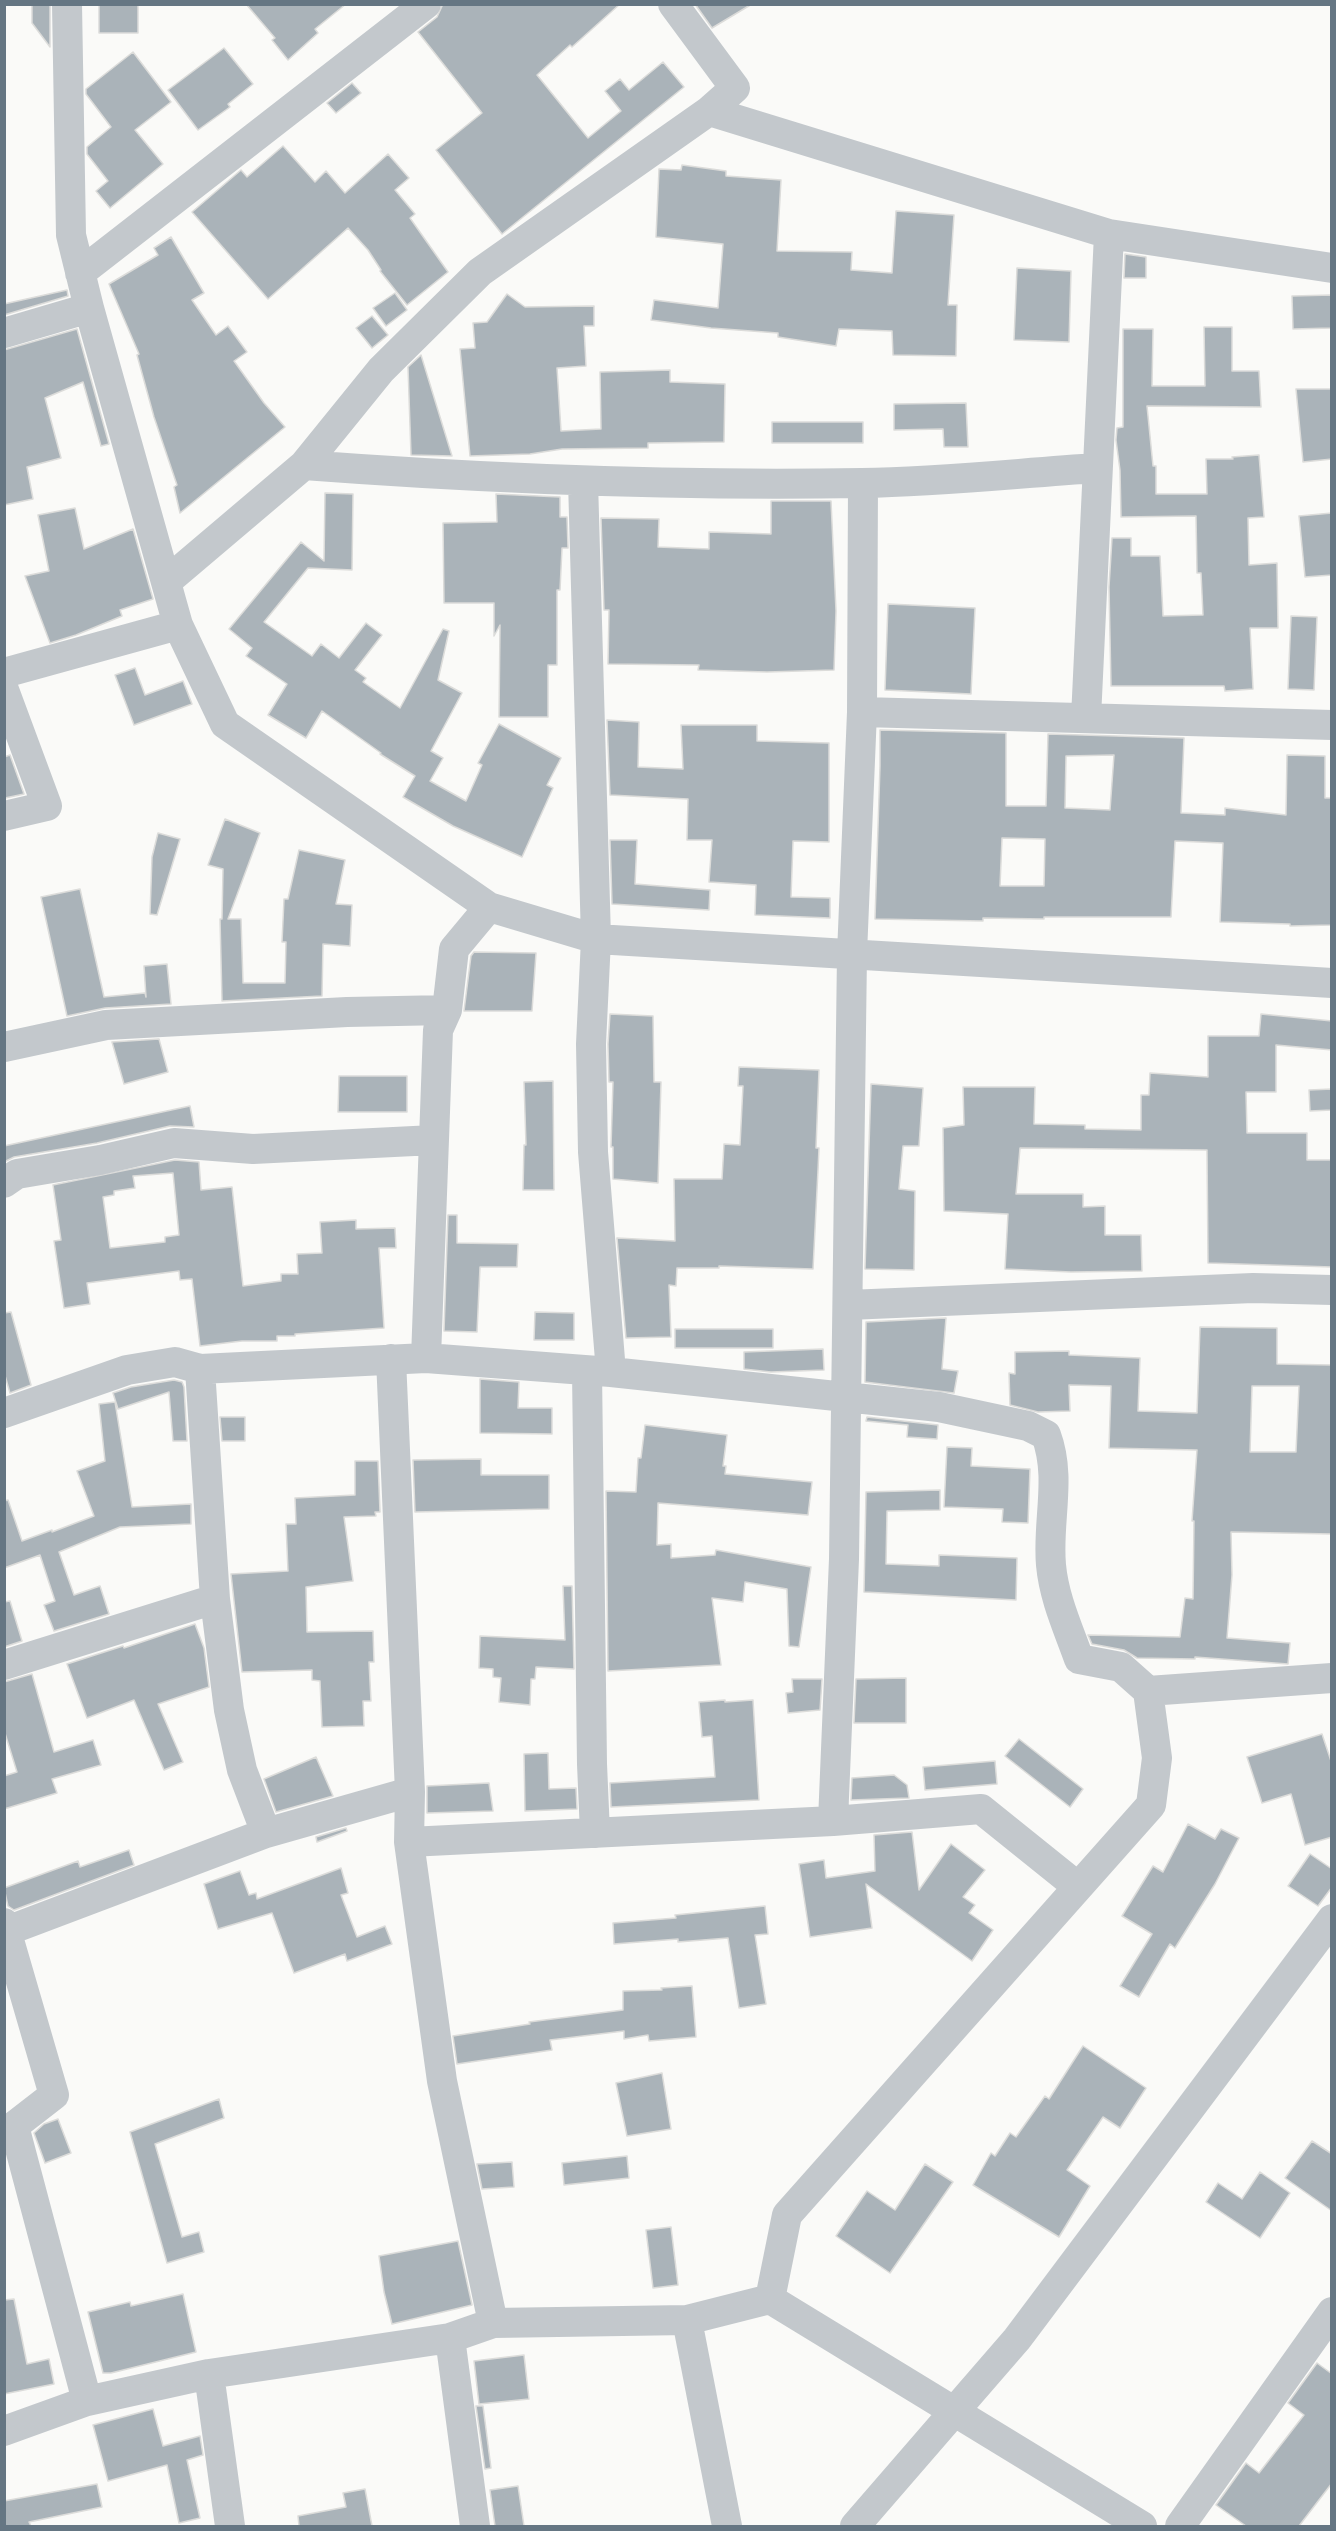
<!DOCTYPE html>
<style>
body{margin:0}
#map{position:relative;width:1336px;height:2531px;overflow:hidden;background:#fafaf8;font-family:Quicksand,sans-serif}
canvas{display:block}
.frame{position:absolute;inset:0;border:6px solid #657683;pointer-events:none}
</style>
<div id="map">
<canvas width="1336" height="2531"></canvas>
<div class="frame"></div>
</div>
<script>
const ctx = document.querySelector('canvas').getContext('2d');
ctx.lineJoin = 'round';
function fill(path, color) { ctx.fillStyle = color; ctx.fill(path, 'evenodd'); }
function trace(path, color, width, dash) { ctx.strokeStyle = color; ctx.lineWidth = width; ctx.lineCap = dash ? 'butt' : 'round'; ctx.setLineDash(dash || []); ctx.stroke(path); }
const building = new Path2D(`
 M 32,4 L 50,4 L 50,47 L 32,23 Z
 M 99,4 L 138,4 L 138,33 L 99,33 Z
 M 246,4 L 346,4 L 315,29 L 318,33 L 288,60 L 272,40 L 275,38 Z
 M 443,4 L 620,4 L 572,47 L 570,45 L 537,75 L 588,138 L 621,111 L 605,91 L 620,79 L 629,90 L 663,62 L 684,87 L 502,234 L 436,150 L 482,113 L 418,32 L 437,17 Z
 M 695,4 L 752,4 L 712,28 Z
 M 224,48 L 253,84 L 228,104 L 230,107 L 198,130 L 168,90 Z
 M 133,52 L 171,102 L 135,130 L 163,164 L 110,208 L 96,191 L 108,181 L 87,154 L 87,147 L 111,127 L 86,94 L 86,89 Z
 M 352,83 L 361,93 L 336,113 L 327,103 Z
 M 283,146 L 315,182 L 326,171 L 345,193 L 388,154 L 409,178 L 395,190 L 415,214 L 410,218 L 448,272 L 407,305 L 380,271 L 381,270 L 368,250 L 348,228 L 268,299 L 192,212 L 241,170 L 247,177 Z
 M 682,165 L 726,171 L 726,176 L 781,180 L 777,251 L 852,252 L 851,270 L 892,273 L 896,211 L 954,215 L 948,305 L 957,305 L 956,356 L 893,355 L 892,331 L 839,329 L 836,346 L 778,337 L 778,333 L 711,328 L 651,320 L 654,300 L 718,308 L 723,244 L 656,237 L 659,169 L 681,170 Z
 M 171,237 L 204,293 L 192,300 L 216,335 L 228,326 L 247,352 L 234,361 L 264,403 L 285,427 L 180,513 L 174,487 L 177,485 L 154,417 L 137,355 L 139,354 L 109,284 L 158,255 L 154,248 Z
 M 1125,254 L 1146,257 L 1146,278 L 1124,278 Z
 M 1017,268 L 1071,271 L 1069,342 L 1014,340 Z
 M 67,290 L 68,296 L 4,315 L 4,304 Z
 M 395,293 L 407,310 L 386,326 L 373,308 Z
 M 507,294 L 525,307 L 594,306 L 594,326 L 584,326 L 586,366 L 557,368 L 561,431 L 601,429 L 600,372 L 670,370 L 670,382 L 725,384 L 724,442 L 648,443 L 648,448 L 562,449 L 530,454 L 470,456 L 460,349 L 475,348 L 473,323 L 487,322 Z
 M 1332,295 L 1332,328 L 1293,329 L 1292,296 Z
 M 372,316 L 388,335 L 372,348 L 356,328 Z
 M 1204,327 L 1232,327 L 1232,371 L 1259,371 L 1261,407 L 1147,406 L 1153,466 L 1156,466 L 1156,494 L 1207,494 L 1206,459 L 1233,459 L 1232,457 L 1259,455 L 1264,517 L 1248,518 L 1249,565 L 1277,563 L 1278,628 L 1250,628 L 1253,689 L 1225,691 L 1224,686 L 1111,686 L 1109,587 L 1112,538 L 1131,538 L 1131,556 L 1160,556 L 1163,616 L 1203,615 L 1201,573 L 1197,573 L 1196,516 L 1121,517 L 1120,470 L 1116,440 L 1117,428 L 1123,427 L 1123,329 L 1153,329 L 1152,386 L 1205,386 Z
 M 77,329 L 109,444 L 101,446 L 83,382 L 45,398 L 61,458 L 27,467 L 33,499 L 4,505 L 4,350 Z
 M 421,355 L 452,456 L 411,455 L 408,367 Z
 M 1296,389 L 1332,389 L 1332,459 L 1303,462 Z
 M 966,403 L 968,447 L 944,447 L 943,429 L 894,430 L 894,404 Z
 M 772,422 L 863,422 L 863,443 L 772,443 Z
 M 325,493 L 353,494 L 352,570 L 308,568 L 264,622 L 312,656 L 321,644 L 339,658 L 366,623 L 382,635 L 355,670 L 366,678 L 363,682 L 400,708 L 443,629 L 449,631 L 438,680 L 462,693 L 431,751 L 443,758 L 430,781 L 466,801 L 482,765 L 478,763 L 499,724 L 561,758 L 547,785 L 553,788 L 522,857 L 453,826 L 403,797 L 415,776 L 380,754 L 381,753 L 322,711 L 306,738 L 268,715 L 287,684 L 246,656 L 252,648 L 229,629 L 301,542 L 324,561 Z
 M 496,494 L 560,497 L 560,517 L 567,517 L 568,548 L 562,548 L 560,590 L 557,590 L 557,665 L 548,665 L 548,717 L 499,717 L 500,625 L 494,636 L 494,603 L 444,603 L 443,523 L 497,522 Z
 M 771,501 L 831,501 L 836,611 L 834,670 L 767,672 L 698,670 L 699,665 L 608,664 L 609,610 L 604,610 L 601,518 L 659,519 L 658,547 L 709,549 L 709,532 L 771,534 Z
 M 75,508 L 84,549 L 133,529 L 153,599 L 120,610 L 122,616 L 76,635 L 50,643 L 25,576 L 49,571 L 38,515 Z
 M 1332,513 L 1332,575 L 1305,577 L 1299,516 Z
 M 888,604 L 975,608 L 971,694 L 885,690 Z
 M 1291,616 L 1317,617 L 1314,690 L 1288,689 Z
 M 135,668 L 145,695 L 183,681 L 192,704 L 134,725 L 115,675 Z
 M 607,720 L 639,722 L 638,767 L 683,769 L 681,725 L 757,725 L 757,741 L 829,743 L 829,842 L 793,841 L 791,897 L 830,898 L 830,918 L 755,915 L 756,885 L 709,882 L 712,840 L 687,840 L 688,799 L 610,795 Z
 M 880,730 L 1006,733 L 1006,806 L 1046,806 L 1048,734 L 1184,738 L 1181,813 L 1225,815 L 1225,808 L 1286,815 L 1287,755 L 1325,756 L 1325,798 L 1332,798 L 1332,925 L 1290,926 L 1290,924 L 1220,922 L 1223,843 L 1175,841 L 1171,917 L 1044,917 L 1044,919 L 983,918 L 983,921 L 875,919 L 880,766 ZM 1114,755 L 1110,810 L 1065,808 L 1066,756 ZM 1002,838 L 1045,839 L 1044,886 L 1000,886 Z
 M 10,755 L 24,794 L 5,798 L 4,757 Z
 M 225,819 L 260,833 L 228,919 L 241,919 L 243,983 L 285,983 L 286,942 L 282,942 L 284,899 L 288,899 L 299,850 L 345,860 L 336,904 L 352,905 L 350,946 L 323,944 L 322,996 L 222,1001 L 220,919 L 222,919 L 223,869 L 208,865 Z
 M 158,833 L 180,839 L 157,915 L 150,914 L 152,857 Z
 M 610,840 L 637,840 L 635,884 L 710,890 L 709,910 L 612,904 Z
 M 80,889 L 104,997 L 145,993 L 146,997 L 144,966 L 167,964 L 171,1004 L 105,1008 L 67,1016 L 41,897 Z
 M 474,952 L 536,953 L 532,1011 L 464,1011 L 471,956 Z
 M 610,1014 L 653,1016 L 654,1082 L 661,1082 L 658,1183 L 613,1179 L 613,1147 L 611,1147 L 613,1082 L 609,1082 L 608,1044 Z
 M 1261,1014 L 1332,1021 L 1332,1050 L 1276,1045 L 1276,1092 L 1246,1092 L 1247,1133 L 1307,1133 L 1307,1160 L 1332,1160 L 1332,1267 L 1208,1263 L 1207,1150 L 1020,1148 L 1016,1194 L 1083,1194 L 1083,1207 L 1105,1206 L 1105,1235 L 1141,1235 L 1142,1271 L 1071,1272 L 1005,1269 L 1008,1214 L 944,1211 L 943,1128 L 964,1125 L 963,1087 L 1035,1087 L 1034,1124 L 1085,1125 L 1085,1129 L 1141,1130 L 1141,1095 L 1149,1095 L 1150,1073 L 1208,1077 L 1208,1036 L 1259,1036 Z
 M 159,1039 L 168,1072 L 124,1084 L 112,1042 Z
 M 739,1067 L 819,1070 L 816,1148 L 819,1148 L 818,1170 L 813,1269 L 719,1266 L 719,1268 L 677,1268 L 676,1286 L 669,1285 L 671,1337 L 626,1338 L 617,1238 L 675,1241 L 674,1179 L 722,1179 L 724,1144 L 740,1145 L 743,1086 L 738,1086 Z
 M 339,1076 L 407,1076 L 407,1112 L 338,1112 Z
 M 553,1081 L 554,1190 L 523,1190 L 524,1145 L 526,1145 L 524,1082 Z
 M 871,1084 L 923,1088 L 919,1146 L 903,1146 L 899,1189 L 915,1191 L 914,1270 L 865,1269 Z
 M 1332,1089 L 1332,1110 L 1310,1111 L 1309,1090 Z
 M 190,1106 L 194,1127 L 170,1126 L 97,1143 L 14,1157 L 4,1162 L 4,1146 Z
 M 175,1160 L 199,1162 L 201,1190 L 232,1187 L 243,1286 L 281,1281 L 281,1274 L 298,1274 L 297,1254 L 322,1253 L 320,1222 L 356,1220 L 356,1229 L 395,1228 L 396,1248 L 379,1248 L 384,1328 L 295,1334 L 295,1336 L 277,1336 L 277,1341 L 242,1341 L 200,1346 L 192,1279 L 180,1280 L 179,1271 L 87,1283 L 90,1304 L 64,1308 L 54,1241 L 61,1240 L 53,1185 ZM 173,1173 L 179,1235 L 165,1237 L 165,1242 L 110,1248 L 103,1197 L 114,1195 L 114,1191 L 135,1188 L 133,1176 Z
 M 448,1215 L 457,1215 L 457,1243 L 518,1244 L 517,1267 L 480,1267 L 477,1332 L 444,1331 Z
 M 11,1312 L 31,1385 L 10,1393 L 4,1372 L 4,1313 Z
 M 535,1312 L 574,1313 L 574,1340 L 534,1340 Z
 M 946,1318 L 942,1369 L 958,1371 L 954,1393 L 865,1382 L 866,1322 Z
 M 1200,1327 L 1277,1328 L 1277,1364 L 1332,1365 L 1332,1534 L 1231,1532 L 1232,1575 L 1227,1638 L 1290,1643 L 1288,1664 L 1195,1657 L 1195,1659 L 1137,1658 L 1124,1650 L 1092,1644 L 1088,1635 L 1180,1637 L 1185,1598 L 1193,1599 L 1194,1521 L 1192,1521 L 1197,1450 L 1109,1448 L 1111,1386 L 1069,1385 L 1070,1411 L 1038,1412 L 1010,1405 L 1009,1373 L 1015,1374 L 1015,1352 L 1069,1351 L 1069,1355 L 1140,1358 L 1138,1411 L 1197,1413 ZM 1252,1386 L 1299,1386 L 1296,1452 L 1250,1452 Z
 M 675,1329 L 773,1329 L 773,1348 L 675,1348 Z
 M 823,1349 L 824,1370 L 771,1372 L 744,1369 L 744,1352 Z
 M 480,1379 L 519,1382 L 518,1408 L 552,1408 L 552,1434 L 480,1433 Z
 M 174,1380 L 182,1382 L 184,1387 L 187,1441 L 173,1441 L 169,1392 L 118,1409 L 113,1393 L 131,1387 Z
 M 115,1402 L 132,1507 L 191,1504 L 191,1524 L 120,1527 L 59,1552 L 74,1595 L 100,1586 L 109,1614 L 54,1631 L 44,1605 L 55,1601 L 40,1555 L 4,1568 L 4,1501 L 8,1500 L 22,1541 L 52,1530 L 52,1532 L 94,1516 L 77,1471 L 105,1461 L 99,1404 Z
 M 220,1417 L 245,1417 L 245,1441 L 222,1441 Z
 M 867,1417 L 938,1425 L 937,1439 L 907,1437 L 908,1425 L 866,1421 Z
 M 645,1425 L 727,1435 L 723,1466 L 726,1466 L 725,1474 L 812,1482 L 808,1515 L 658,1503 L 657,1545 L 671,1544 L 671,1558 L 715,1555 L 716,1550 L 811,1567 L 799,1647 L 789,1646 L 787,1589 L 745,1582 L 743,1602 L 712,1598 L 721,1665 L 608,1671 L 606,1491 L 636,1492 L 638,1458 L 641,1458 Z
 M 947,1447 L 972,1448 L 971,1466 L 1030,1469 L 1028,1523 L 1002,1522 L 1003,1509 L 944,1507 Z
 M 481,1459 L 481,1475 L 549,1475 L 549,1509 L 415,1512 L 413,1460 Z
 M 355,1461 L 378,1461 L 380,1512 L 375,1512 L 376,1516 L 344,1517 L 353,1581 L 306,1587 L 307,1632 L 373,1631 L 374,1662 L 369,1662 L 371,1701 L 363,1701 L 364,1726 L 322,1727 L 320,1681 L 312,1680 L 312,1670 L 242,1672 L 231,1574 L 288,1571 L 286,1524 L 296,1524 L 295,1498 L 355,1495 Z
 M 940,1490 L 940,1510 L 887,1511 L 886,1564 L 939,1566 L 939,1555 L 1017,1558 L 1016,1600 L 864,1592 L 866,1492 Z
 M 563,1586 L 572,1586 L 574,1669 L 536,1667 L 535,1679 L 531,1679 L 530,1705 L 499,1702 L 501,1678 L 493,1677 L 493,1669 L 479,1668 L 480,1636 L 565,1640 Z
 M 10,1601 L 22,1641 L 4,1647 L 4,1602 Z
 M 195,1624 L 204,1648 L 209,1687 L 158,1704 L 183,1762 L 164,1770 L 134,1700 L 87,1718 L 67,1664 L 123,1646 L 124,1648 Z
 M 32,1674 L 54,1752 L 93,1740 L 101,1765 L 52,1779 L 57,1793 L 4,1809 L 4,1776 L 17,1772 L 4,1730 L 4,1682 Z
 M 906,1678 L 906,1723 L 854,1723 L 856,1679 Z
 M 792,1679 L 822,1679 L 820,1710 L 788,1713 L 786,1693 L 793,1692 Z
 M 725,1700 L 725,1702 L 753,1700 L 759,1800 L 611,1807 L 610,1783 L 715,1777 L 712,1736 L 702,1737 L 699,1702 Z
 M 1322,1734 L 1332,1764 L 1332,1837 L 1305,1845 L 1291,1794 L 1262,1803 L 1247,1757 Z
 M 1019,1739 L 1083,1789 L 1070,1807 L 1005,1756 Z
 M 548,1753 L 549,1789 L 576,1788 L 577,1809 L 525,1811 L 524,1754 Z
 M 316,1757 L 333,1796 L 276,1812 L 264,1779 Z
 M 995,1761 L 997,1784 L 925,1790 L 923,1767 Z
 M 894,1775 L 907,1785 L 909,1798 L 851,1800 L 852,1778 Z
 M 489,1783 L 493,1811 L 427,1813 L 427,1786 Z
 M 1188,1824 L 1215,1839 L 1221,1829 L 1239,1838 L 1215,1884 L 1175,1948 L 1170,1944 L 1139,1997 L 1120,1986 L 1152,1934 L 1122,1916 L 1153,1866 L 1163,1872 Z
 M 346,1828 L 347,1831 L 317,1842 L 316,1837 Z
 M 912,1832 L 919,1890 L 951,1844 L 985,1870 L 963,1897 L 975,1905 L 969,1913 L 993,1930 L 972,1961 L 866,1884 L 872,1928 L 810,1937 L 799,1864 L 824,1860 L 826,1878 L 875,1871 L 874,1835 Z
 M 129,1850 L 134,1865 L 14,1910 L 8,1906 L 4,1888 L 78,1861 L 80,1867 Z
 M 1310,1854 L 1332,1869 L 1332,1887 L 1318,1906 L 1288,1886 Z
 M 341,1868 L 348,1893 L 341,1895 L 357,1937 L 385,1926 L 392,1944 L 347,1961 L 345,1954 L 294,1973 L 272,1913 L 218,1929 L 204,1884 L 240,1871 L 249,1895 L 256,1893 L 257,1899 Z
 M 765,1906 L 768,1934 L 755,1935 L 766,2004 L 739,2008 L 728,1938 L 678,1942 L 678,1939 L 614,1944 L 613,1923 L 676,1918 L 675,1915 Z
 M 692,1986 L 696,2037 L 649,2041 L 648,2035 L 624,2039 L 624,2031 L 550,2040 L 552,2050 L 457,2064 L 453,2036 L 530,2024 L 529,2022 L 623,2010 L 623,1991 L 662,1990 L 661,1988 Z
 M 1083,2046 L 1146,2088 L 1120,2128 L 1103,2117 L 1067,2170 L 1090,2186 L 1059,2237 L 973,2185 L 991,2153 L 995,2156 L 1010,2133 L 1016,2137 L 1045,2096 L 1049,2099 Z
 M 662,2073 L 671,2129 L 627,2136 L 616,2083 Z
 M 219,2099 L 224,2118 L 155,2144 L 182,2237 L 199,2232 L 204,2252 L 167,2263 L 130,2132 Z
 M 58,2119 L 71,2153 L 45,2163 L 34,2133 L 44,2124 Z
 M 1312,2141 L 1332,2154 L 1332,2211 L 1285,2178 Z
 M 627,2156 L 629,2178 L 564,2185 L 562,2163 Z
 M 512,2162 L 514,2187 L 482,2189 L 477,2164 Z
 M 925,2164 L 953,2182 L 890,2273 L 836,2236 L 867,2191 L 895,2210 Z
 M 1260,2172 L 1290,2193 L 1260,2238 L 1206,2202 L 1218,2183 L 1242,2199 Z
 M 671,2227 L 678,2285 L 653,2288 L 646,2230 Z
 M 458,2241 L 472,2305 L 392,2324 L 384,2292 L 379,2256 Z
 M 183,2294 L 196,2352 L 111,2373 L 103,2373 L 88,2312 L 130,2302 L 131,2306 Z
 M 14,2299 L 27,2364 L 49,2359 L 54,2384 L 4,2394 L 4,2300 Z
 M 524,2355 L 529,2399 L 479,2404 L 474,2361 Z
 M 1317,2363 L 1332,2374 L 1332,2483 L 1299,2526 L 1246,2526 L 1216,2505 L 1246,2463 L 1259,2473 L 1304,2415 L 1288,2403 Z
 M 476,2406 L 483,2406 L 491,2468 L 485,2469 Z
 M 153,2409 L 163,2446 L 200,2436 L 203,2455 L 187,2460 L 200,2518 L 179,2523 L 167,2465 L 108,2481 L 93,2425 Z
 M 97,2484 L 102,2507 L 29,2522 L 31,2526 L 4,2526 L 4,2501 Z
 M 518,2486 L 524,2526 L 495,2526 L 490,2490 Z
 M 365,2489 L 372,2526 L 299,2526 L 298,2516 L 346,2507 L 343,2493 Z`);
fill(building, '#aab3b9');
trace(building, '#dcdcda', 1.5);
trace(new Path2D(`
 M 67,4 L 71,235 L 89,308 L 178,625 L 225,724 L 489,907 L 596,939 L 1332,983
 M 673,4 L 735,88 L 709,111
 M 80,273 L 426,4
 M 4,333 L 89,308
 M 304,465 C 489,479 676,486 862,483 C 940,482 1019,473 1097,468
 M 583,481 L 596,939 L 591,1044 L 593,1152 L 611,1372
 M 166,582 L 304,465 L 381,370 L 480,272 L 709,111 L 1109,234 L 1332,268
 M 4,673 L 178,625
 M 4,690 L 47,806 L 4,816
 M 862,712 L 1332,725
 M 1086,718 L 1109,234
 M 4,1047 L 106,1025 L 347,1012 L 447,1010
 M 4,1183 L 17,1174 L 100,1160 L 174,1143 L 253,1149 L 434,1140
 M 848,1305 L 1253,1288 L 1332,1290
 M 426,1358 L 438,1030 L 447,1010 L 454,949 L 489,907
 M 391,1359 L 410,1792 L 409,1842 L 442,2081 L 493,2323
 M 200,1369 L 215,1599 L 229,1710 L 242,1770 L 266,1833
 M 587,1371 L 592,1764 L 595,1833
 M 4,1413 L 127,1370 L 175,1362 L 200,1369 L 426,1358 L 611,1372 L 939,1407 L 1028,1426 L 1046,1435 C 1062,1478 1047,1521 1051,1565 C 1054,1598 1068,1628 1079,1659 L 1121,1667 L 1148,1691
 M 4,1665 L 215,1599
 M 833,1821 L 844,1559 L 852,954 L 862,712 L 863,483
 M 409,1842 L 833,1821 L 981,1809 L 1078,1887
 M 4,1923 L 54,2095 L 14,2126 L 87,2401
 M 4,1932 L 266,1833 L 410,1792
 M 770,2299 L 787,2215 L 1151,1805 L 1157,1758 L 1148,1691 L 1332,1678
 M 687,2320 L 727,2526
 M 450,2338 L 475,2526
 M 209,2374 L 230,2526
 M 4,2431 L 87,2401 L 209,2374 L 450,2338 L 493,2323 L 687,2320 L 770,2299 L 1142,2526
 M 855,2526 L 1017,2339 L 1332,1919
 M 1180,2526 L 1332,2312`), '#c3c8cc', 30);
</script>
